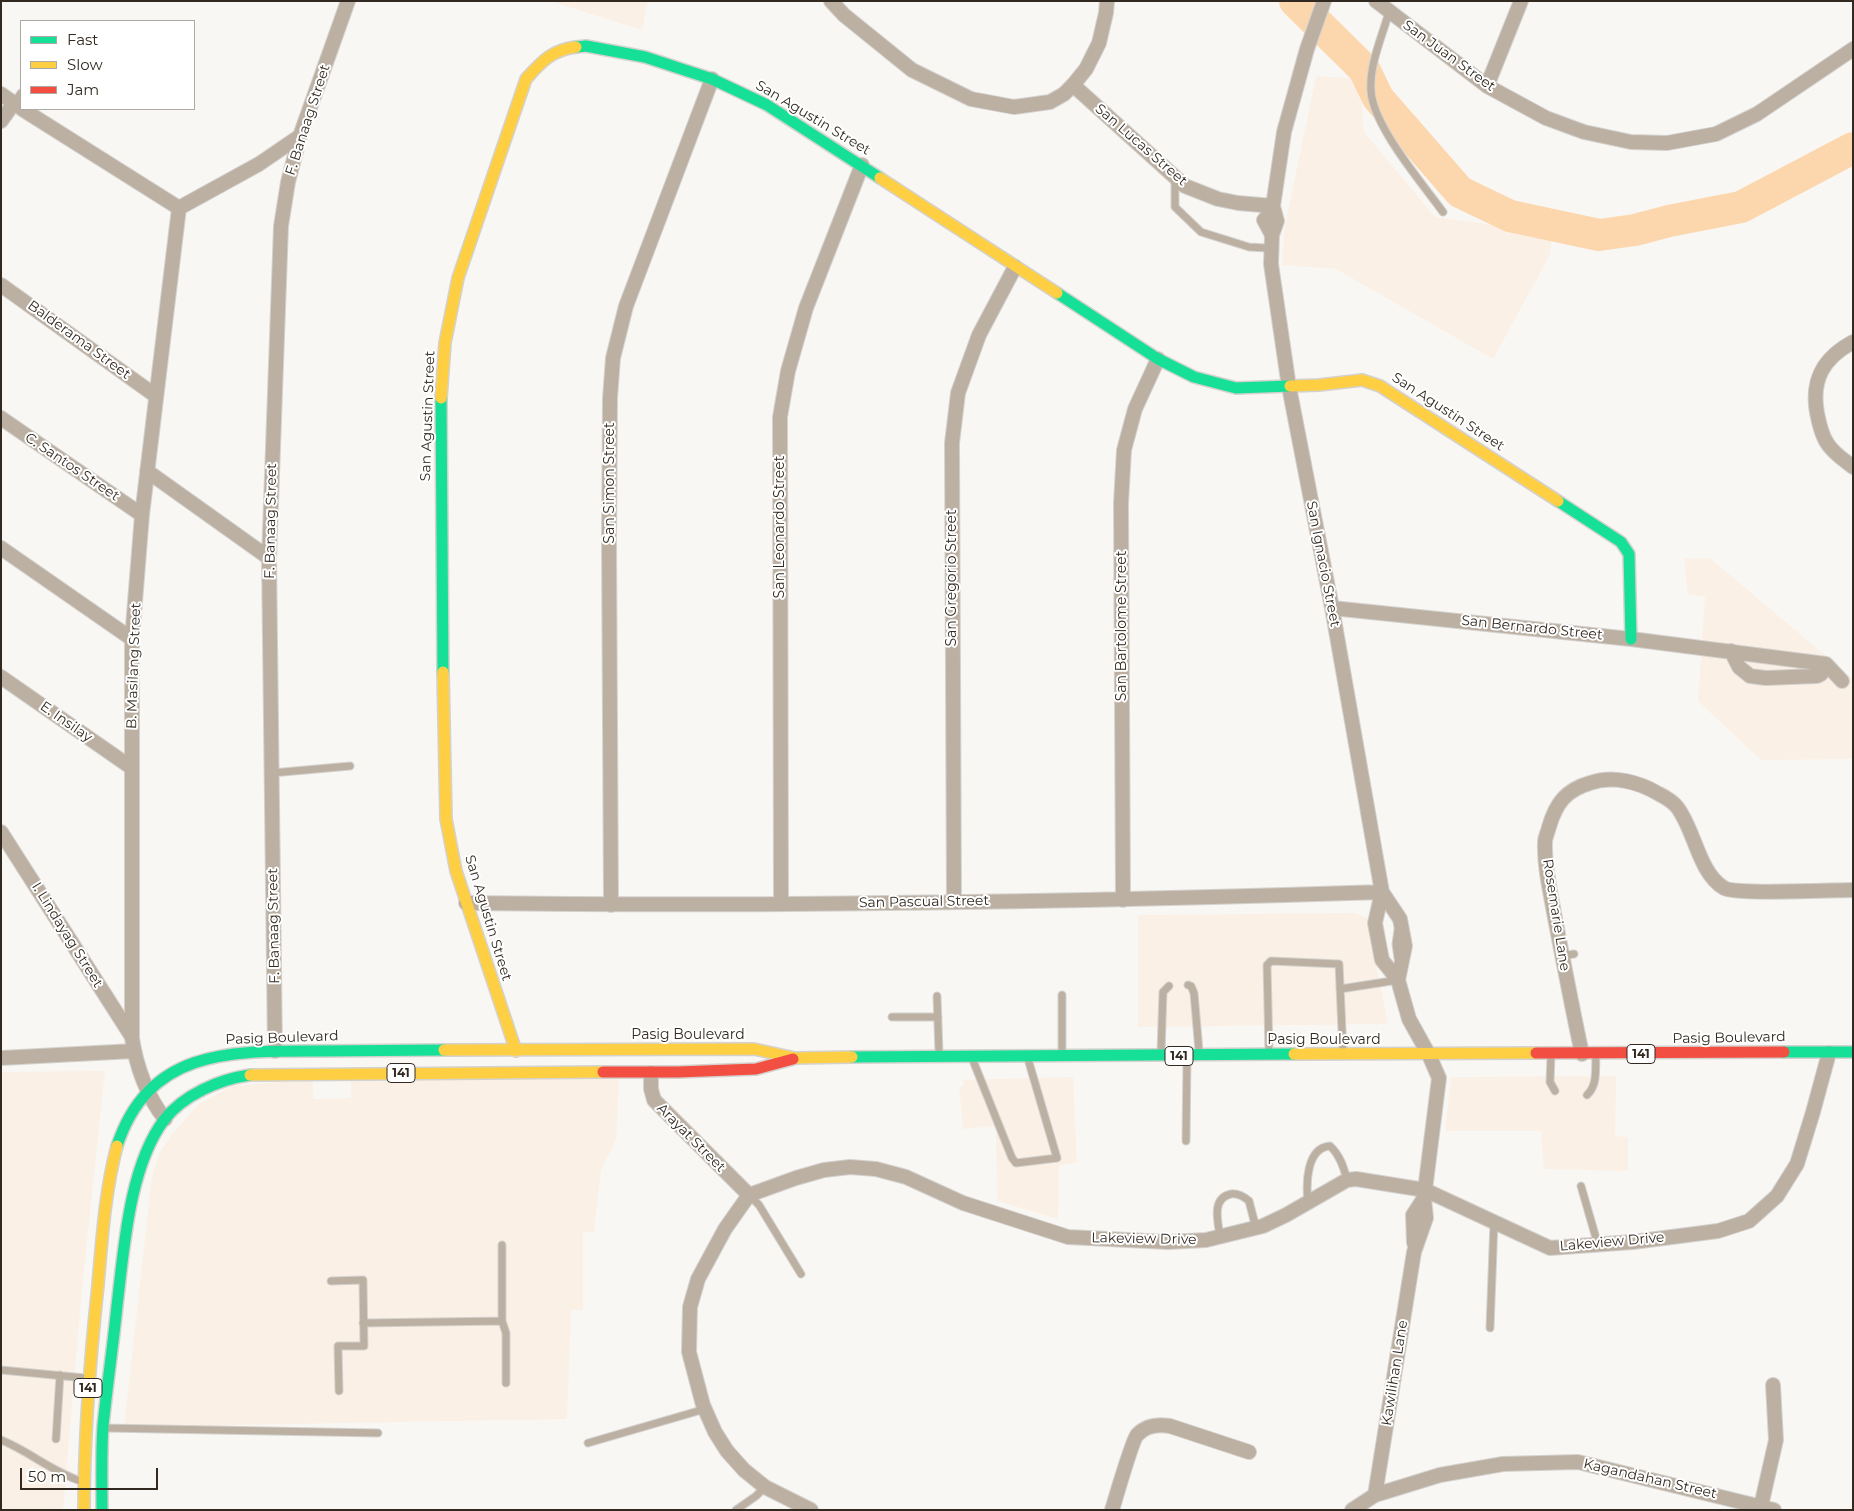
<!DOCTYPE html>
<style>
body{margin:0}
#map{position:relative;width:1854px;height:1511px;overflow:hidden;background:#f9f7f4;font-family:Montserrat,sans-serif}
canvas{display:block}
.frame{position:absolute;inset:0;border:2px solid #322a21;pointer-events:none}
.legend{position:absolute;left:20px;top:20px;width:175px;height:90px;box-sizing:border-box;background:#fff;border:1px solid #adaaa6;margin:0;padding:6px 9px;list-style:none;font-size:15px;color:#322a21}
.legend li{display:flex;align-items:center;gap:10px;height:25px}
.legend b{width:25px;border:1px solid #adaaa6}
.scale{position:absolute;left:20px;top:1468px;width:138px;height:22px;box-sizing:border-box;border:2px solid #322a21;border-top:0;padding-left:6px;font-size:15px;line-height:18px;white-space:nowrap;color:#322a21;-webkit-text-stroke:4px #fff;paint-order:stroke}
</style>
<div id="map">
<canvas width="1854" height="1511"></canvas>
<div class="frame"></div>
<ul class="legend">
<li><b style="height:6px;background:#16e098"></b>Fast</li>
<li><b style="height:6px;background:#ffcf43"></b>Slow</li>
<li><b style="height:6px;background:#f24e42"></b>Jam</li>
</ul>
<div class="scale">50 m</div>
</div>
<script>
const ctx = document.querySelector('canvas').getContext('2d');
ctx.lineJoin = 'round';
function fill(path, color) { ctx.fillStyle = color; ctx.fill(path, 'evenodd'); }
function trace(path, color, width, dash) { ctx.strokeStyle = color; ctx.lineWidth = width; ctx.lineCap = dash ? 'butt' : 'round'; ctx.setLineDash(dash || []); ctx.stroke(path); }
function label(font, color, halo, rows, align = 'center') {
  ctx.font = font + ' Montserrat,sans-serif'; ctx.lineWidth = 4; ctx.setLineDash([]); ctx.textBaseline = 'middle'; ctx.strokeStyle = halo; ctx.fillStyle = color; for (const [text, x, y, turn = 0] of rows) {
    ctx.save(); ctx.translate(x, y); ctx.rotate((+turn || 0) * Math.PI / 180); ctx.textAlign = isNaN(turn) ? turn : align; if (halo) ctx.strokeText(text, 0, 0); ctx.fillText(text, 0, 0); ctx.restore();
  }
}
fill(new Path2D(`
 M 550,1 L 648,1 L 642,30 Z
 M 1316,76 L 1360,79 L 1364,132 L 1435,217 L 1552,233 L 1550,255 L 1493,359 L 1336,269 L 1282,265 L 1284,231 Z
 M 1710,558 L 1853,679 L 1853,759 L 1761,760 L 1698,701 L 1705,597 L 1688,594 L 1684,559 Z
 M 1350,913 L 1357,914 L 1367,918 L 1388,1024 L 1138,1027 L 1138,915 Z
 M 105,1071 L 82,1289 L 63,1510 L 1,1510 L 1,1072 Z
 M 1616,1076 L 1615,1136 L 1628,1137 L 1628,1171 L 1544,1169 L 1541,1131 L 1445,1131 L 1451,1077 Z
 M 1073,1077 L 1077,1163 L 1059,1165 L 1058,1219 L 997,1201 L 996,1126 L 963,1129 L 959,1086 L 963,1086 L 963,1080 Z
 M 619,1078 L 616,1140 L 601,1170 L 594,1232 L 583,1232 L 583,1310 L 571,1310 L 567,1419 L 124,1427 L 152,1176 L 160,1152 L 171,1135 L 199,1104 L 233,1086 L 313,1079 L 313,1099 L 351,1098 L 351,1080 Z`), '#fbf0e5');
trace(new Path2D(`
 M 1295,1 L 1364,69 L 1378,98 L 1460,192 L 1510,216 L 1599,235 L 1635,230 L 1669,221 L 1741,207 L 1853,148`), '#fcd7ad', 32);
const lane = new Path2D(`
 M 1389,12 C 1382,37 1369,65 1371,91 C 1373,126 1422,183 1443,212
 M 14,103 L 21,93
 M 1175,178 L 1175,207 L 1201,232 L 1249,247 L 1267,248
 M 272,773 L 350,766
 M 1398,930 L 1396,944 L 1398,958
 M 1562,956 L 1574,954
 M 1188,985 L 1191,986 L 1194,993 L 1199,1051
 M 1340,989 L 1398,980
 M 1062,995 L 1062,1053
 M 937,996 L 939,1053
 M 892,1017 L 938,1017
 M 1269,1052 L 1267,965 L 1271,961 L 1339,964 L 1343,1052
 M 1161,1053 L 1163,992 L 1169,986
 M 1551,1055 L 1550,1082 L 1555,1091
 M 972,1058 L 1012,1158 L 1016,1163 L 1057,1158 L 1028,1059
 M 1587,1095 C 1598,1085 1595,1069 1596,1055
 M 1186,1141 L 1187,1058
 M 1581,1186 L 1598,1245
 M 749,1195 L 759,1205 L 801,1274
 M 1308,1202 C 1306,1184 1306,1148 1330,1146 C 1340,1155 1344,1168 1347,1180
 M 1220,1236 C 1218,1222 1211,1198 1231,1194 C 1238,1193 1243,1196 1249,1201 L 1256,1228
 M 331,1281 L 363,1280 L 364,1346 L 338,1346 L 339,1391
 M 502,1321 L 506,1333 L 506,1383
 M 363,1323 L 502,1321 L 502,1245
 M 1490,1328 L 1494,1222
 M 1,1370 L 85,1378
 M 105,1428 L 378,1433
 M 56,1439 L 60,1375
 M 1,1440 C 29,1451 52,1472 81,1481
 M 588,1443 L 705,1409
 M 736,1510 L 756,1496 L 765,1487`);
const street = new Path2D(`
 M 831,1 L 844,15 L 912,70 L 971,99 L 1014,107 L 1050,102 L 1064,94 L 1073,85 L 1086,69 L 1099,43 L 1106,13 L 1107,1
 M 1376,1 L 1487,86 L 1546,118 L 1584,132 L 1631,142 L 1667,143 L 1716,134 L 1757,114 L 1853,49
 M 1073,85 L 1185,186 L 1218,199 L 1238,203 L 1273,206
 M 1487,86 L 1521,1
 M 1,94 L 21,108
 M 22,109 L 179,208
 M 1,121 L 14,103
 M 179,208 L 259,164 L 300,136
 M 1273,209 L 1264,220 L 1272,235 L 1271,264 L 1289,387 L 1332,608 L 1382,892 L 1375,923 L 1382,960 L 1398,980 L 1409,1019 L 1429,1055 L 1439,1078 L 1424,1198 L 1426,1218 L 1414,1252 L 1375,1495
 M 1272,235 L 1277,221 L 1273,206 L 1284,132 L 1307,49 L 1324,1
 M 1,285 L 156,396
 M 1853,342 C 1823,358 1811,380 1817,413 C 1819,423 1821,434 1827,443 C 1833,453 1844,460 1853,467
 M 1,418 L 142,515
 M 147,471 L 269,558
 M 1,548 L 132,639
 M 1332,608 L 1631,639 L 1826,664 L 1842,681
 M 1731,651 L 1739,667 L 1750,676 L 1766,678 L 1817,676 L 1821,674 L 1826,664
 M 1,677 L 132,768
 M 1,832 L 132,1037
 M 1382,892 L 1400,919 L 1405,946 L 1398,980
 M 1123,900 L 1121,503 L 1124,450 L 1135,409 L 1158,359
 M 954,902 L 952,443 L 958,393 L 979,335 L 1015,267
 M 466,903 C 771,907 1077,902 1382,892
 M 781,904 L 780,417 L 788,371 L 806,308 L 862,165
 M 611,905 L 609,541 L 610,398 L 613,358 L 626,306 L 712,79
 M 275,1051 L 269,558 L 281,226 L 288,182 L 300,136 L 348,1
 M 1582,1054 C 1572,1007 1563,960 1554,913 C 1550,890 1544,865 1545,842 C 1545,837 1548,832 1549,827 C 1556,803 1566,790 1590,783 C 1613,775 1639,782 1659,794 C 1665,797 1673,802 1677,807 C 1695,830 1698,872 1724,888 C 1737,895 1832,890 1853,890
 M 1,1058 L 134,1051
 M 651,1073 L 651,1089 L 654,1100 L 749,1195
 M 165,1119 C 147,1097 136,1065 132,1038 L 132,639 L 142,515 L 179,208
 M 1414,1243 L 1413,1215 L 1424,1198
 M 1761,1506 L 1776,1440 L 1773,1385
 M 811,1510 L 765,1487 L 744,1470 L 727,1451 L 715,1432 L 703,1405 L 689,1352 L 690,1307 L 698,1279 L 725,1229 L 749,1195 L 796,1178 L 824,1170 L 850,1167 L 876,1169 L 906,1177 L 963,1203 L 1068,1237 L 1168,1242 L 1206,1240 L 1263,1226 L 1286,1215 L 1347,1180 L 1356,1179 L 1425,1190 L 1550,1248 L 1633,1242 L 1718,1231 L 1749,1221 L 1777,1196 L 1797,1164 L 1813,1112 L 1829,1053
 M 1112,1510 C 1116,1497 1132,1441 1137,1435 C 1146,1425 1158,1424 1170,1426 L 1249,1452
 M 1352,1510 L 1375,1495 L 1440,1475 L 1503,1464 L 1578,1462 L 1774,1510`);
const fast = new Path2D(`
 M 576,47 L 586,46 L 645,57 L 712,79 L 767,105 L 880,178
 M 1057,293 L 1158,359 L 1194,377 L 1236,388 L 1290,386
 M 441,398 L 443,672
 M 1558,501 L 1621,542 L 1629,554 L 1631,639
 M 1784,1052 L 1853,1052
 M 852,1057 L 1294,1054
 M 117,1146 C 149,1048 232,1051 318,1051 C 360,1051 402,1050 444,1050
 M 102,1510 C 102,1482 101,1454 103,1426 C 107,1386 113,1346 117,1306 C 124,1248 129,1167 164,1120 C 183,1095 220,1079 250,1075`);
const slow = new Path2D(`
 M 880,178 L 1057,293
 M 1290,386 L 1319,385 L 1362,380 L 1380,386 L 1558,501
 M 441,398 L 445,343 L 458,278 L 526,79 C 542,61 552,50 576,47
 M 443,672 L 446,819 L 456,871 L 516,1051
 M 444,1050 L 754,1049 L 795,1058 L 852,1057
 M 1294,1054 L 1536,1053
 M 250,1075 L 603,1072
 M 84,1510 C 84,1435 90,1360 98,1285 C 102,1239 105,1191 117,1146`);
const jam = new Path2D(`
 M 1536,1053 L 1784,1052
 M 603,1072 L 678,1072 L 756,1069 L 793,1059`);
trace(lane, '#d4d2cf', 9);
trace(street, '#d4d2cf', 16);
trace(fast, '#d4d2cf', 14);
trace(slow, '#d4d2cf', 14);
trace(jam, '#d4d2cf', 14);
trace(lane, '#bcb0a3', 7);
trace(street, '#bcb0a3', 14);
trace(fast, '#16e098', 11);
trace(slow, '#ffcf43', 11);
trace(jam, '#f24e42', 11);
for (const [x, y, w] of [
 [1641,1054,28],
 [1179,1056,28],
 [401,1073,28],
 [88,1388,28]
]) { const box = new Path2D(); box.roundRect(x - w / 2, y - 9.5, w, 19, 4); ctx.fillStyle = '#fff'; ctx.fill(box); trace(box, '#322a21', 1); }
label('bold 12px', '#322a21', null, [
 ["141",1641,1054],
 ["141",1179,1056],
 ["141",401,1073],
 ["141",88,1388]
]);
label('14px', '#322a21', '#fff', [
 ["San Juan Street",1449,56,36],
 ["San Agustin Street",813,118,31],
 ["F. Banaag Street",308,120,-72],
 ["San Lucas Street",1141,145,41],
 ["Balderama Street",79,340,36],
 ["San Agustin Street",1448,412,33],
 ["San Agustin Street",428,416,-88],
 ["C. Santos Street",72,467,34],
 ["San Simon Street",610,483,-90],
 ["F. Banaag Street",271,521,-89],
 ["San Leonardo Street",780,527,-90],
 ["San Ignacio Street",1323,564,79],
 ["San Gregorio Street",952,578,-90],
 ["San Bartolome Street",1122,626,-90],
 ["San Bernardo Street",1532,628,6],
 ["B. Masilang Street",134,666,-88],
 ["E. Insilay",66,722,35],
 ["San Pascual Street",924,902,-1],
 ["Rosemarie Lane",1556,915,81],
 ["San Agustin Street",488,918,73],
 ["F. Banaag Street",274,926,-91],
 ["I. Lindayag Street",67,935,58],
 ["Pasig Boulevard",688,1035],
 ["Pasig Boulevard",282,1038,-2],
 ["Pasig Boulevard",1729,1038,-1],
 ["Pasig Boulevard",1324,1040],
 ["Arayat Street",691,1138,45],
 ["Lakeview Drive",1144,1239,1],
 ["Lakeview Drive",1612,1242,-5],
 ["Kawilihan Lane",1395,1373,-81],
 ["Kagandahan Street",1650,1479,13]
]);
</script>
